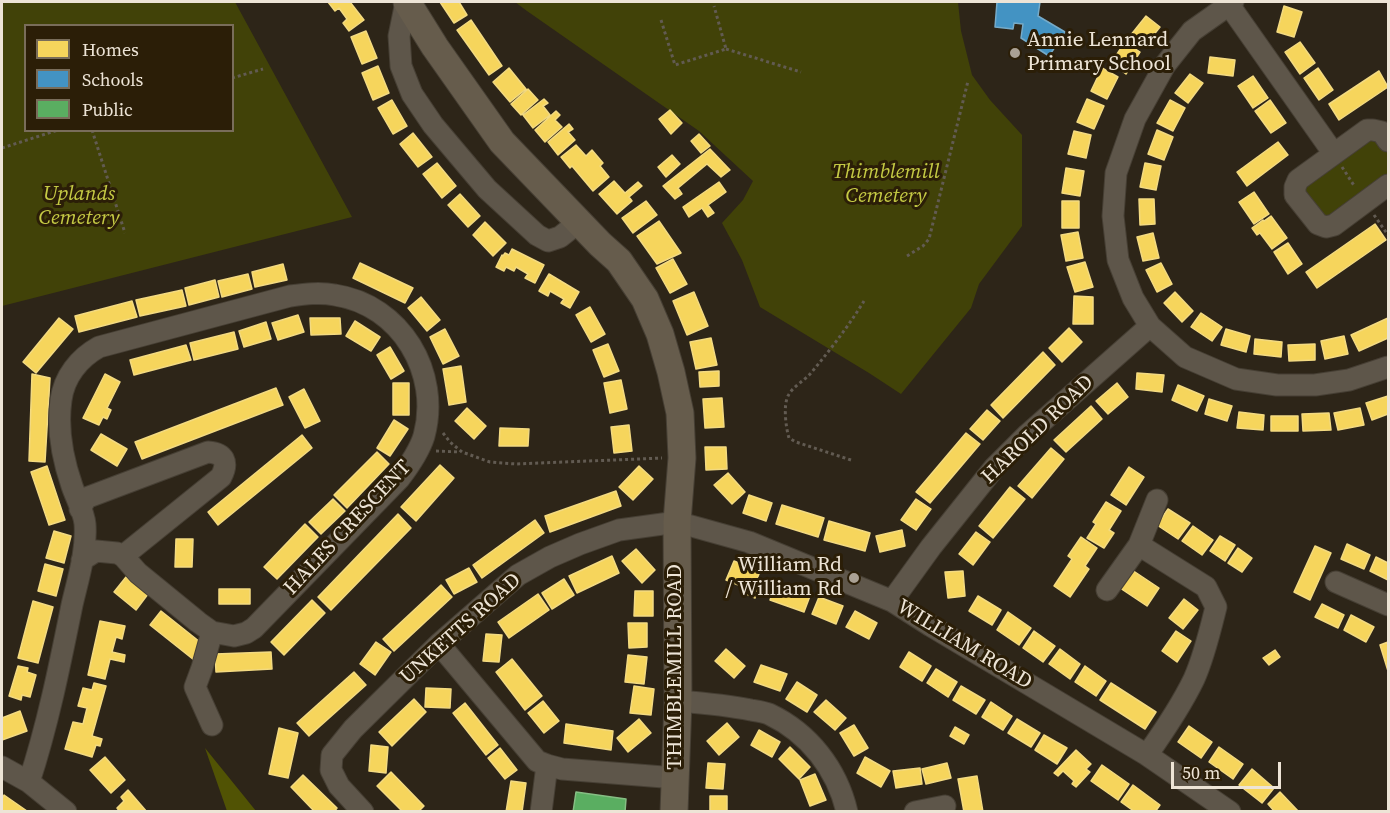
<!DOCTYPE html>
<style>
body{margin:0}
#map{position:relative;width:1390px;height:813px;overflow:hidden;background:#2d2518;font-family:"Source Serif 4",serif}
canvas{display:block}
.frame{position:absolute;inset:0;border:3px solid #ede4d6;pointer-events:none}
.legend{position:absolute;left:24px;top:24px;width:210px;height:108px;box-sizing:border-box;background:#2b1e07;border:2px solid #796d5a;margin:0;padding:8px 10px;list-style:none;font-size:18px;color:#ede4d6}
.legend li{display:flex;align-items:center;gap:12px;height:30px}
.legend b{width:30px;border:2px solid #796d5a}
.scale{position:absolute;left:1171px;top:762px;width:110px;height:27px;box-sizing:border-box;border:3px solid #ede4d6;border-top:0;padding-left:8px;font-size:18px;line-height:21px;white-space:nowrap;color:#ede4d6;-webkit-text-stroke:4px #2b1e07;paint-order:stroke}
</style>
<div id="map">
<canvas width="1390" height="813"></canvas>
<div class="frame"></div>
<ul class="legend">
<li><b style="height:16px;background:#f6d55c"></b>Homes</li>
<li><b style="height:16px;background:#4393c3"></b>Schools</li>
<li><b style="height:16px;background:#5aae61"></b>Public</li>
</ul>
<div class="scale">50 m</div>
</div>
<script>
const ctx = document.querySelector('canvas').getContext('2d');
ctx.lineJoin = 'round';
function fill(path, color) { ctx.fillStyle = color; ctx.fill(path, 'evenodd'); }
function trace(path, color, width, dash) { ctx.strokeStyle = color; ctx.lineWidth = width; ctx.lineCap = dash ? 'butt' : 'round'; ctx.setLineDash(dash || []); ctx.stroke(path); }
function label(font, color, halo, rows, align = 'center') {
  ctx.font = font + ' "Source Serif 4",serif'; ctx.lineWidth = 6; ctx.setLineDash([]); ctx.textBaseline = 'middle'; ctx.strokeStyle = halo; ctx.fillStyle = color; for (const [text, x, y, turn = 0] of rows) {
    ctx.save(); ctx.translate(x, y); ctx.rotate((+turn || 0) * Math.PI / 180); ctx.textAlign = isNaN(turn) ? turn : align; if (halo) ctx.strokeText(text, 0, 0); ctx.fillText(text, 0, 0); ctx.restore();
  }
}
fill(new Path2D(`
 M 2,2 L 235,2 L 352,217 L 2,306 ZM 26,26 L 232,26 L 232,130 L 26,130 Z
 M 515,2 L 958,2 L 961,31 L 972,75 L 990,100 L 1022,135 L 1022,226 L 979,284 L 971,308 L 901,394 L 869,373 L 760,307 L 742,260 L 722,223 L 743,200 L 753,181 L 699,131 L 527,11 Z
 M 1367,137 L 1388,146 L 1388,181 L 1324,219 L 1301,189 Z`), '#414208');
fill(new Path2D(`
 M 205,748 L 256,811 L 227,811 Z`), '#515304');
const homes = new Path2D(`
 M 328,2 L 350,2 L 364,20 L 349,31 L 343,23 L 347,19 L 339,8 L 335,11 Z
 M 440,2 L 459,2 L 467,15 L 454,23 Z
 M 1284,6 L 1302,12 L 1294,37 L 1277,32 Z
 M 1146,16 L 1160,27 L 1144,47 L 1130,36 Z
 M 471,20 L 502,66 L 489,75 L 457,30 Z
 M 366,31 L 377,58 L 362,64 L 351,37 Z
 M 1125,42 L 1140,52 L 1126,74 L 1111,63 Z
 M 1300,42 L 1315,63 L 1300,74 L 1285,52 Z
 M 1210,57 L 1235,60 L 1233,76 L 1208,73 Z
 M 378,66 L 389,93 L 373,100 L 362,73 Z
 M 509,68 L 526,89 L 510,102 L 493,82 Z
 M 1102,68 L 1118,77 L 1107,99 L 1091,91 Z
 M 1318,68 L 1333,90 L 1319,100 L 1304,78 Z
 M 1379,71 L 1388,87 L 1339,120 L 1329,104 Z
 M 1190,74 L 1203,83 L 1188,103 L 1175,93 Z
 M 1253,76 L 1268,98 L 1253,108 L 1238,86 Z
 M 528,89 L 538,100 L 521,115 L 511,104 Z
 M 544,99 L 548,103 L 543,106 L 550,115 L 533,128 L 523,115 Z
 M 1087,99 L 1104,106 L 1094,129 L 1077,122 Z
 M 392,100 L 407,126 L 393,134 L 378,108 Z
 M 1170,100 L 1185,108 L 1173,131 L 1157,123 Z
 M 1270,100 L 1286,123 L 1271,133 L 1255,111 Z
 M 670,110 L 682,123 L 671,134 L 659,119 Z
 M 556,111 L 560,115 L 555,120 L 562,127 L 545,142 L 535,130 Z
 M 569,124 L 573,129 L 568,132 L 575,140 L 558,155 L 548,142 Z
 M 1157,130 L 1173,137 L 1164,160 L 1148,154 Z
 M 1074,131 L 1091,135 L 1086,158 L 1068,154 Z
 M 413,133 L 432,157 L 418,167 L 400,144 Z
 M 699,134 L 710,146 L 701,153 L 691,141 Z
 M 1278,142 L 1288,155 L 1247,186 L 1237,172 Z
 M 576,145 L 586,156 L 592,150 L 603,163 L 600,166 L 609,177 L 593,191 L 572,166 L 570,168 L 561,157 Z
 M 710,149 L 730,170 L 721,177 L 707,164 L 678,188 L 682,194 L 675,199 L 663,186 Z
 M 672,155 L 680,164 L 666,177 L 658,167 Z
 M 437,163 L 456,186 L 442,198 L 423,174 Z
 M 1145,163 L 1161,166 L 1156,190 L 1140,187 Z
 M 1066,168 L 1084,171 L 1080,196 L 1062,193 Z
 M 614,181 L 625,193 L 638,182 L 642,186 L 629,197 L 632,201 L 617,214 L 599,194 Z
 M 719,182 L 726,192 L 708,205 L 714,213 L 708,217 L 702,208 L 689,217 L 683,207 Z
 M 1254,192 L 1269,214 L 1254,224 L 1239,202 Z
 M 460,194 L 480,216 L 468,227 L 448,205 Z
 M 1139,199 L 1154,199 L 1155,224 L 1140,225 Z
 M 646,201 L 657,215 L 633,233 L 622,218 Z
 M 1062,201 L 1079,201 L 1079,228 L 1062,228 Z
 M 1271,216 L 1287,238 L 1272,249 L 1260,233 L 1257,235 L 1252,228 L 1263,220 L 1264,221 Z
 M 659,221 L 681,253 L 657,264 L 637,236 Z
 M 485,222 L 506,243 L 493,256 L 473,235 Z
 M 1375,224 L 1386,240 L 1317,288 L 1306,272 Z
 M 1078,232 L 1083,258 L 1066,261 L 1061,235 Z
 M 1153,233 L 1159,258 L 1143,261 L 1137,237 Z
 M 1288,243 L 1302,264 L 1288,274 L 1274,252 Z
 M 512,249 L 544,265 L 535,283 L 525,278 L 528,274 L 516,267 L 514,271 L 506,267 L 504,271 L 496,267 L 502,255 L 503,256 L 505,253 L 509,255 Z
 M 673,259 L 687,284 L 670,293 L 656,268 Z
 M 1085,262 L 1093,287 L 1075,292 L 1067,267 Z
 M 360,263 L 413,288 L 405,303 L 353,278 Z
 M 1161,263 L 1172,284 L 1157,292 L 1146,270 Z
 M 283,264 L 287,280 L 255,287 L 252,272 Z
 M 248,274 L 252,289 L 222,297 L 218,281 Z
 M 549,274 L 579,292 L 570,308 L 561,303 L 564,299 L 550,291 L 548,296 L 539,291 Z
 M 215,280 L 219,297 L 189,305 L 185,288 Z
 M 182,290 L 186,306 L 140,316 L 136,300 Z
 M 694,292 L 708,326 L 687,335 L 673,301 Z
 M 1175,292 L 1193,311 L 1182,322 L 1164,303 Z
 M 1074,296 L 1093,297 L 1093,324 L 1073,324 Z
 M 421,297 L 440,320 L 427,331 L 408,308 Z
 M 132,301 L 137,317 L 79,332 L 75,316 Z
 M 590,307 L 605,334 L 591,342 L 576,315 Z
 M 1201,313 L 1222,327 L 1212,341 L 1191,327 Z
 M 298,315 L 304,332 L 278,340 L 272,323 Z
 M 59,318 L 73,329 L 36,373 L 23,362 Z
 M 310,318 L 340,318 L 341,334 L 311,335 Z
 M 1388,318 L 1388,338 L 1359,351 L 1351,335 Z
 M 355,321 L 380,337 L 371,351 L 346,336 Z
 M 266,322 L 271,339 L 244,347 L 239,331 Z
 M 1069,328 L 1082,342 L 1062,362 L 1049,348 Z
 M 445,329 L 459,356 L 443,364 L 430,337 Z
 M 1226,329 L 1250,336 L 1246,352 L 1221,345 Z
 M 234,332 L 238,349 L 194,360 L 190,343 Z
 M 1344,336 L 1348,354 L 1325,359 L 1321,341 Z
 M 711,338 L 717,365 L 696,369 L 690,342 Z
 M 1255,339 L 1282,342 L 1281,357 L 1254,354 Z
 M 608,344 L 619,371 L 604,377 L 593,350 Z
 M 1315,344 L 1315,360 L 1289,361 L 1288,345 Z
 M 186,345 L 191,360 L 134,375 L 130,360 Z
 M 390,347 L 404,371 L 391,379 L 377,355 Z
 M 1043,352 L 1055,365 L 1003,418 L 991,405 Z
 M 461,366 L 466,402 L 449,405 L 443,369 Z
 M 719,371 L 719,386 L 700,387 L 699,372 Z
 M 1137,373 L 1164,375 L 1162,392 L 1136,389 Z
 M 32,374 L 50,378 L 45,462 L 29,461 Z
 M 105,374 L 120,382 L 107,408 L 111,410 L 107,419 L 103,417 L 99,425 L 83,418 Z
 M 621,380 L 627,409 L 610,413 L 604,383 Z
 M 393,383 L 409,383 L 409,415 L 393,415 Z
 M 1117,383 L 1128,397 L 1108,414 L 1096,401 Z
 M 1178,385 L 1204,396 L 1197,411 L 1172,400 Z
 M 276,388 L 283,405 L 142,459 L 135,442 Z
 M 304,389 L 320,421 L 305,428 L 289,397 Z
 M 1388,396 L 1388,414 L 1372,420 L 1366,403 Z
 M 722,398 L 724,427 L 705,428 L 703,399 Z
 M 1209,399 L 1232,406 L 1227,421 L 1205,414 Z
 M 1091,406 L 1102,419 L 1066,452 L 1054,440 Z
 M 467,408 L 486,426 L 474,439 L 455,421 Z
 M 1360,408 L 1364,425 L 1338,430 L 1334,413 Z
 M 987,410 L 1000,421 L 983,440 L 970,429 Z
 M 1239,412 L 1264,415 L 1263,430 L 1237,428 Z
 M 1329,413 L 1331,430 L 1303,431 L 1302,414 Z
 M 1271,416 L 1298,416 L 1298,431 L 1271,431 Z
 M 394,420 L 408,429 L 390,456 L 377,448 Z
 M 629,425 L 632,451 L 614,453 L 611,427 Z
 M 500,428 L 529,429 L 528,446 L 499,446 Z
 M 966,433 L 980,444 L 930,503 L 916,492 Z
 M 101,434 L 127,449 L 117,466 L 91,450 Z
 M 302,435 L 312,448 L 218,525 L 208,512 Z
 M 705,447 L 726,447 L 727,469 L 706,470 Z
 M 1051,448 L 1064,459 L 1032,498 L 1018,486 Z
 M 377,452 L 389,464 L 347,508 L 334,495 Z
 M 440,465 L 454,478 L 416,521 L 401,507 Z
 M 47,466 L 65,520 L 49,525 L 31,472 Z
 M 639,466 L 653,479 L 633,500 L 619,487 Z
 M 1129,467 L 1144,477 L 1126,505 L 1111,495 Z
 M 728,473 L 745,492 L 732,504 L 714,485 Z
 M 1010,487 L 1025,499 L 993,538 L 979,526 Z
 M 616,491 L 621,506 L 550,532 L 545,516 Z
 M 749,495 L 772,503 L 766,521 L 743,513 Z
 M 333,499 L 345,511 L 321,534 L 309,522 Z
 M 916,499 L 931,509 L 916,530 L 901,520 Z
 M 1106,502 L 1121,511 L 1109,530 L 1114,533 L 1104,548 L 1087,538 L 1096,524 L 1093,522 Z
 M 782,505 L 824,518 L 818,537 L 776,524 Z
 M 1168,509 L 1190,523 L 1178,539 L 1157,525 Z
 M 398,514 L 411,528 L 331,610 L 318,597 Z
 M 535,520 L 544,533 L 482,578 L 473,565 Z
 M 829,521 L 870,533 L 865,551 L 824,540 Z
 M 305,524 L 318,537 L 277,579 L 264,567 Z
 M 1193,526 L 1213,540 L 1202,555 L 1182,541 Z
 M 902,530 L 905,546 L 880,552 L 876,536 Z
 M 54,531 L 71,536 L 64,563 L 46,558 Z
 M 976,532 L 990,542 L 973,565 L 959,554 Z
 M 1220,536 L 1235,545 L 1225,561 L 1210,551 Z
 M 1081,537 L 1097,548 L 1085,566 L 1089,569 L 1070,597 L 1054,586 L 1072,559 L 1068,556 Z
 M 176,539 L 193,539 L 192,567 L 175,567 Z
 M 1347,544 L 1370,555 L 1364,569 L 1341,559 Z
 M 1315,546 L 1331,553 L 1310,600 L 1294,592 Z
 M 1238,548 L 1252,558 L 1242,572 L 1228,563 Z
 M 636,549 L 655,570 L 642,583 L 622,561 Z
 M 612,556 L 619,573 L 577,593 L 569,576 Z
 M 1376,557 L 1388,563 L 1388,580 L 1370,571 Z
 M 734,561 L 760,571 L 756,582 L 760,583 L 755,598 L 746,594 L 748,589 L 726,580 Z
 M 45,564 L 63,569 L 56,596 L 38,591 Z
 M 469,568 L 477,582 L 454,594 L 446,580 Z
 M 1132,570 L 1159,588 L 1147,606 L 1120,588 Z
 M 963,571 L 965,596 L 948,598 L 945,572 Z
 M 126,577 L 148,594 L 136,610 L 114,592 Z
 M 564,579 L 574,595 L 552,609 L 542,593 Z
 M 776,583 L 810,596 L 804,612 L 770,600 Z
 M 441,585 L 452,597 L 394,651 L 383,639 Z
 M 219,589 L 250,589 L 250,604 L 219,604 Z
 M 635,591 L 653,591 L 653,616 L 634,616 Z
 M 538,594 L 549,610 L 509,638 L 498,622 Z
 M 978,596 L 1001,610 L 992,625 L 969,611 Z
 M 819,597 L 843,606 L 836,624 L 812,614 Z
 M 1184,599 L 1198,610 L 1183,629 L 1169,618 Z
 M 312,600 L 325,613 L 284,655 L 271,642 Z
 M 33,601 L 53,607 L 38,663 L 18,658 Z
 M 1322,604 L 1344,615 L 1338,628 L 1315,617 Z
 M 161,611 L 205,646 L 194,660 L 150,625 Z
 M 855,611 L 877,623 L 869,639 L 846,627 Z
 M 1008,612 L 1031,628 L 1019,645 L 997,630 Z
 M 1351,615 L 1374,627 L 1366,642 L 1344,630 Z
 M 100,621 L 125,626 L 122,639 L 116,637 L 112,652 L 125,655 L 124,662 L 110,659 L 105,679 L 88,675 Z
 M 628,623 L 647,623 L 647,647 L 629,648 Z
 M 1034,631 L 1055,646 L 1043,662 L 1023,648 Z
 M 1176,631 L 1191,641 L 1177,662 L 1162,651 Z
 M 486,634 L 502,635 L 499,662 L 483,661 Z
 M 376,642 L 391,652 L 375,675 L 360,664 Z
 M 1388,642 L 1388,671 L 1380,645 Z
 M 726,649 L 745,666 L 734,678 L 715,661 Z
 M 1060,649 L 1080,664 L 1070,679 L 1049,664 Z
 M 1275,650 L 1280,657 L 1269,665 L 1263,658 Z
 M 271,652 L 272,669 L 216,672 L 215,654 Z
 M 909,652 L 931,666 L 922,681 L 900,667 Z
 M 628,655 L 647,657 L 644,684 L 625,682 Z
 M 512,659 L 542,696 L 525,710 L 496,672 Z
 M 761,665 L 787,674 L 780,691 L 754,682 Z
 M 18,666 L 28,668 L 27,672 L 36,675 L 30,697 L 22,695 L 21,700 L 9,696 Z
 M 1085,666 L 1106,681 L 1096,696 L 1075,682 Z
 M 936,669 L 957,682 L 948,697 L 927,683 Z
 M 354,672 L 366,685 L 309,736 L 297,723 Z
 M 797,682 L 817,695 L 807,712 L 786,699 Z
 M 94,683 L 106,686 L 92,736 L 102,739 L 100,746 L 96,745 L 92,757 L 65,749 L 73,722 L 83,724 L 87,708 L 78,706 L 83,688 L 92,690 Z
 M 1111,683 L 1156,712 L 1145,729 L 1100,700 Z
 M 634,686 L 654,689 L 651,715 L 630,713 Z
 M 961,686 L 985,700 L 976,714 L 953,700 Z
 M 426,688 L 451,689 L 450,708 L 425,707 Z
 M 414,699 L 426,712 L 392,746 L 379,732 Z
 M 826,700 L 846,718 L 835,730 L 814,712 Z
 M 543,701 L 559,721 L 544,733 L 528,713 Z
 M 991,702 L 1012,716 L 1003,730 L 982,717 Z
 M 465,703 L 498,745 L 486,755 L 453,713 Z
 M 20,711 L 27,731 L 2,740 L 2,718 Z
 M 639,719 L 651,733 L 628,752 L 617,738 Z
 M 1017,719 L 1040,733 L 1031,747 L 1008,733 Z
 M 727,723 L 739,737 L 719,755 L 707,741 Z
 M 566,724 L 613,731 L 611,750 L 564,743 Z
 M 854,725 L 868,748 L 854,756 L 840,733 Z
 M 1189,726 L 1212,742 L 1201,758 L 1178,742 Z
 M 955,727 L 969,735 L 964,744 L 950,736 Z
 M 279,728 L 298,733 L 288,778 L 269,774 Z
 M 759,730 L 780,742 L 772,757 L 751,745 Z
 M 1044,735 L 1067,748 L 1057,764 L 1035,750 Z
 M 371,745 L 388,747 L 386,773 L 369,771 Z
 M 790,747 L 810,767 L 799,779 L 779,759 Z
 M 1219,747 L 1243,764 L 1233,779 L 1209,762 Z
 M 500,748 L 517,770 L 505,779 L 488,758 Z
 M 1076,750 L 1091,764 L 1086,769 L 1090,772 L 1076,787 L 1072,784 L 1074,781 L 1063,771 L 1058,776 L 1054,773 Z
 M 105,757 L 125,780 L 111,793 L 90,770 Z
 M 865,757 L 890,771 L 881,787 L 857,773 Z
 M 708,763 L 725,764 L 723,789 L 706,788 Z
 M 947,763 L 951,778 L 926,784 L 922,769 Z
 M 1102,765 L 1129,784 L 1118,800 L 1091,781 Z
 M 920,768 L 922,784 L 896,788 L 893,771 Z
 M 1252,769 L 1274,788 L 1262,803 L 1239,785 Z
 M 391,772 L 424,806 L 418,812 L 403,812 L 377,786 Z
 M 815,774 L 826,800 L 810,806 L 800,780 Z
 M 303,775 L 337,808 L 334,812 L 315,812 L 291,787 Z
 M 977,776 L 983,812 L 964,812 L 958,779 Z
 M 511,781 L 526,783 L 522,812 L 506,812 Z
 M 1133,785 L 1160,805 L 1155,812 L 1135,812 L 1121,802 Z
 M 128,790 L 147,812 L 120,812 L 117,808 L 124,801 L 121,797 Z
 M 1280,792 L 1299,812 L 1275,812 L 1268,804 Z
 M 4,795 L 27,811 L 27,812 L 2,812 L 2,799 Z
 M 710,796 L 727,796 L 727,812 L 710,812 Z`);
fill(homes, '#f6d55c');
trace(homes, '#f3da81', 1.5);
const schools = new Path2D(`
 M 997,2 L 1040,2 L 1038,16 L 1065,32 L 1049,56 L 1021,38 L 1023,24 L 1014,23 L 1013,29 L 995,27 Z`);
fill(schools, '#4393c3');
trace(schools, '#76abc9', 1.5);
const public = new Path2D(`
 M 576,792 L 626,799 L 625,812 L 573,812 Z`);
fill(public, '#5aae61');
trace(public, '#86be84', 1.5);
const minor = new Path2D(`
 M 406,2 L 399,36 L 401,66 L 412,94 L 433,125 L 487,189 L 537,235 L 548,241 L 560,237 L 579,222
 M 1227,2 L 1334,154
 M 1233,2 L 1192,31 L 1165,65 L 1135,119 L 1116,173 L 1113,216 L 1118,260 L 1133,298 L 1150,326 L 1185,357 L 1236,379 L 1277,385 L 1315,385 L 1349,380 L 1388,367
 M 1388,141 L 1382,132 L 1373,130 L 1367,130 L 1298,180 L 1295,187 L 1295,195 L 1318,224 L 1326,227 L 1334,225 L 1388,185
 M 80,509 L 86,498 L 208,452 C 224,453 229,462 221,477 L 123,556
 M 1139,545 L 1206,587 L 1216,607 C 1210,631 1204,657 1194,679 C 1181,706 1164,731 1147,755
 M 1336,582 L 1388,605
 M 1107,590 L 1139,545 L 1157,500
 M 892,601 L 931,547 L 994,468 L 1028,434 L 1150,326
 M 439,644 L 537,761 L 547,765 L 562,769 L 676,778
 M 678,701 C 703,703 727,705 751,710 C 757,711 764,712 769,714 C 809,733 837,769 847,812
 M 212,725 L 195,687 L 202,668 L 212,632
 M 2,767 L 29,782 L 66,812
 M 29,782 C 48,724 60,664 72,605 C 78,579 87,551 85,524 C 84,512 76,498 72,486 C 63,460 57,428 61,400 C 64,377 79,358 99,347 L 290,296 C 305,294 320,292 335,295 C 401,305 441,373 424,436 C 419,452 409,466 399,479 L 254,628 L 246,633 L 234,636 L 212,632 L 198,622 L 138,573 L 123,556 L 117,553 L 96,551 L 82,560
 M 363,812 L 339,786 L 331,770 L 332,755 L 353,729 L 439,644 L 518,575 L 550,557 L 580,544 L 619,530 L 677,522 L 749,542 L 892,601 L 931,626 L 1147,755 L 1230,812
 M 541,812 L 547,765
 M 915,812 L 945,806`);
const major = new Path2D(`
 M 407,2 L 435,47 L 502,142 L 600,244 L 619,261 L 645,299 L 660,334 L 671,372 L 680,413 L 682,458 L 677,522 L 678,701 L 674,812`);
trace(minor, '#463f34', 23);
trace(major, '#463f34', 29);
trace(new Path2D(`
 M 51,2 L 51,3
 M 661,20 L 675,65 L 726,49 L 714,6
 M 726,49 L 801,72
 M 232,78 L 263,69
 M 92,130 L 125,233
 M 2,148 L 58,130
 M 1342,167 L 1355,187
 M 1374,215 L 1388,235
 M 907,256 L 923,246 L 929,239 L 968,81
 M 443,433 L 450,442 L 462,452 L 490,462 L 516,464 L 662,458
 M 436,451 L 460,452
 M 851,460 L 796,442 L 789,438 C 786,428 783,406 788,396 C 792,387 804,381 811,373 C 830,350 848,327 864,301`), '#625b52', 3, [3, 3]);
trace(minor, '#5e564a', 21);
trace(major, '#665c4c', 27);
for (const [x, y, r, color] of [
 [1015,53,6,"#aaa194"],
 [854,578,6,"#aaa194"]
]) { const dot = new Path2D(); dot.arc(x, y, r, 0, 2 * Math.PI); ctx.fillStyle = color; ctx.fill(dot); trace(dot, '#2b1e07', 2); }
label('21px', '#ede4d6', '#2b1e07', [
 ["Annie Lennard",1027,41],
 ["Primary School",1027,65],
 ["William Rd",842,566,"right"],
 ["/ William Rd",842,590,"right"]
], 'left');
label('italic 21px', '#c5ca44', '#2b1e07', [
 ["Thimblemill",886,173],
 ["Cemetery",886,197],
 ["Uplands",79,195],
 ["Cemetery",79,219]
]);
label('21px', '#ede4d6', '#2b1e07', [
 ["HAROLD ROAD",1038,430,-44],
 ["HALES CRESCENT",348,528,-47],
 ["UNKETTS ROAD",461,629,-42],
 ["WILLIAM ROAD",964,645,31],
 ["THIMBLEMILL ROAD",676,667,-90]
]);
</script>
